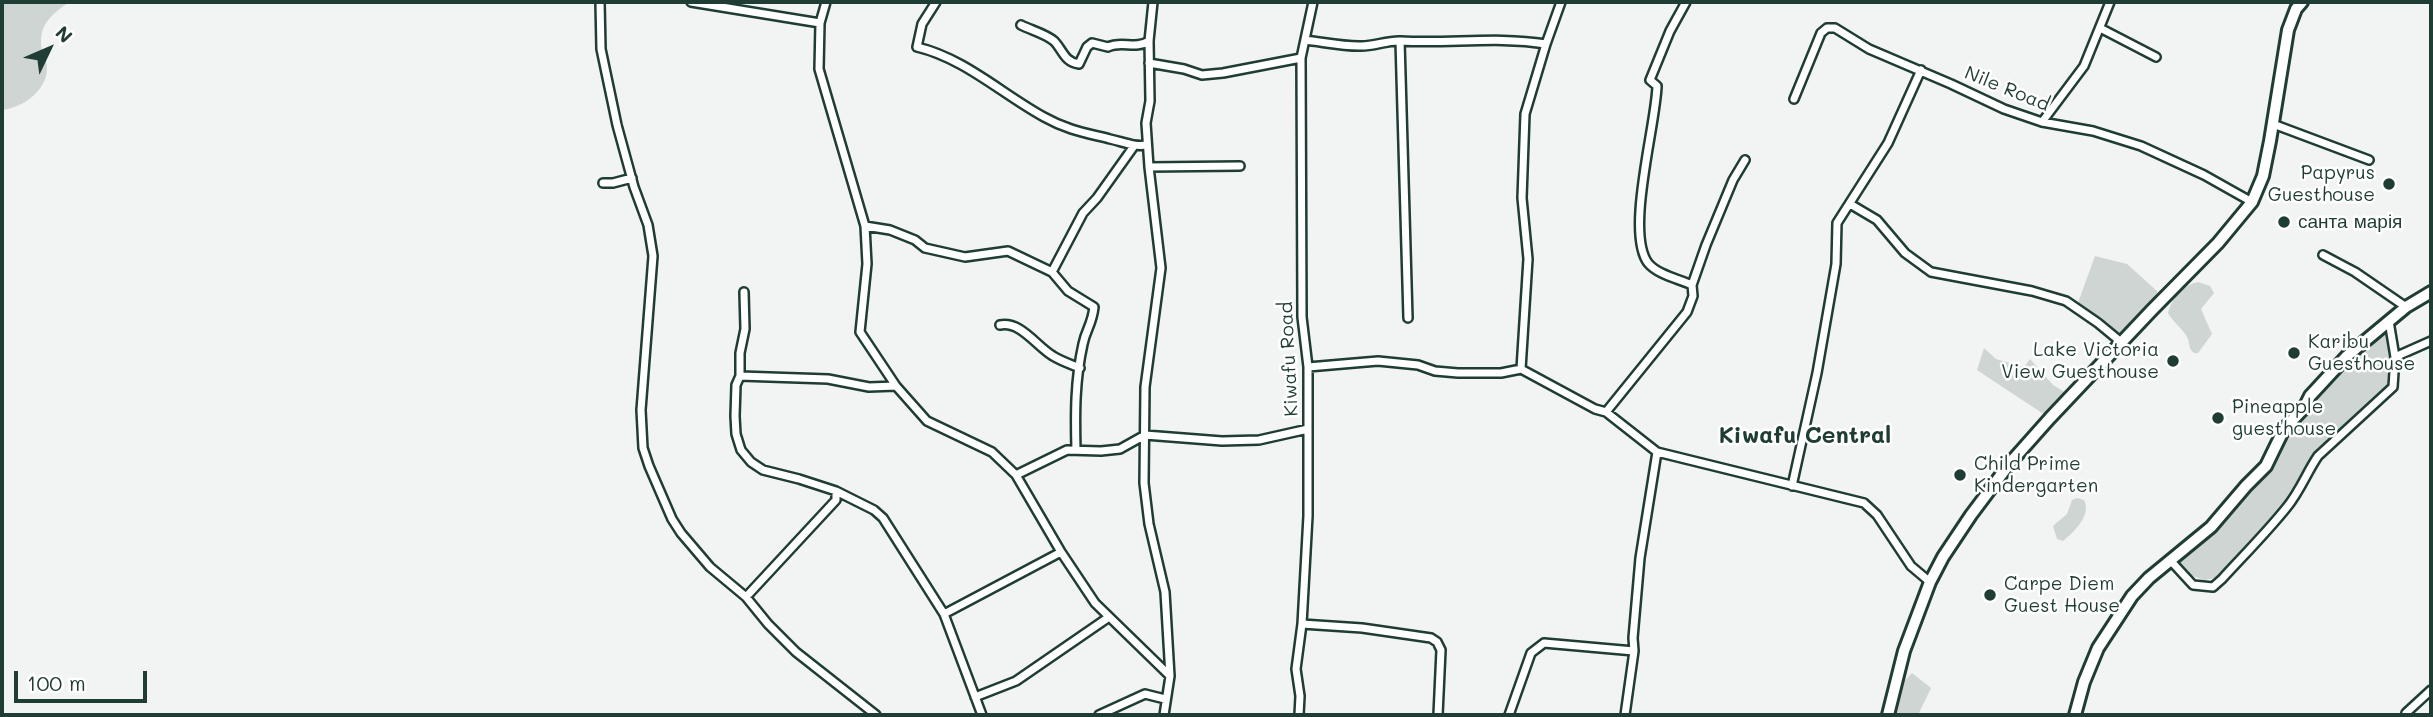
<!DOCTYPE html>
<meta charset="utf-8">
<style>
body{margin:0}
#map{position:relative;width:2433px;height:717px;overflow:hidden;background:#f2f3f3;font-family:Mali,sans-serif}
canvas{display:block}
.frame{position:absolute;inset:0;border:4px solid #1f3d34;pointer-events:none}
.north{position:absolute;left:14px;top:14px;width:70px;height:70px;-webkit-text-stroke:5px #fff;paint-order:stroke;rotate:46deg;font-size:19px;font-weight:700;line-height:28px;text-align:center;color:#1f3d34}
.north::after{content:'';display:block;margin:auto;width:24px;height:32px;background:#1f3d34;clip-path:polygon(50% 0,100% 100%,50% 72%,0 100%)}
.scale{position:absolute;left:14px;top:671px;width:133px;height:32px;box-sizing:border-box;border:4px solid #1f3d34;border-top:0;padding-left:9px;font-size:21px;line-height:24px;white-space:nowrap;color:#1f3d34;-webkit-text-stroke:5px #fff;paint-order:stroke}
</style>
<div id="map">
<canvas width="2433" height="717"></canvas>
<div class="frame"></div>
<div class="north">N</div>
<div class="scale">100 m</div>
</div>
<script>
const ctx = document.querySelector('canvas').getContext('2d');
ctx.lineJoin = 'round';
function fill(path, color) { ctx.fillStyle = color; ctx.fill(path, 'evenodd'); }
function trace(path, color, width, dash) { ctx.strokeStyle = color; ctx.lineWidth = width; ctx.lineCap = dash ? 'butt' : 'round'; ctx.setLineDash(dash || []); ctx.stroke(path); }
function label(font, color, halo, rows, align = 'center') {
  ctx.font = font + ' Mali,sans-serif'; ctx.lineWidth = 5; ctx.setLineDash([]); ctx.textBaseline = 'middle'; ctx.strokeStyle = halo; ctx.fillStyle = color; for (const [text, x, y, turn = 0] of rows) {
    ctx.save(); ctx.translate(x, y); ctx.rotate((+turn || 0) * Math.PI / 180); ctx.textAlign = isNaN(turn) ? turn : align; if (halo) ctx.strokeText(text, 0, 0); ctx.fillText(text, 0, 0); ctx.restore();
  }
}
fill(new Path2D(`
 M 2,2 L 69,2 C 55,12 41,22 41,41 C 40,50 47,59 47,68 C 47,91 22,108 2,110 Z
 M 2095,256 L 2127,264 L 2157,291 L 2157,296 L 2122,335 L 2101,317 L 2075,311 Z
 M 2198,282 L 2210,286 L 2214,293 L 2201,309 L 2212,334 L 2198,353 L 2194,353 C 2187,347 2191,344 2187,337 C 2183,329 2173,322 2168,313 C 2172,298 2183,285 2198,282 Z
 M 2387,329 L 2392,332 C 2396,355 2403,374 2390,394 L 2309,468 L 2292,493 L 2221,577 L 2204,580 L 2170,568 L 2209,531 L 2308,405 L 2365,347 Z
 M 1984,348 L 1996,359 L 2024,367 L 2030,359 L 2053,385 L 2068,394 L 2045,415 L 1977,370 Z
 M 2077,498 L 2084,500 C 2092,515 2074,532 2063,541 L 2057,539 L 2053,526 L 2067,514 L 2072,500 Z
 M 1912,673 L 1931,688 L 1918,715 L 1895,715 L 1901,685 Z`), '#ced5d3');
const street = new Path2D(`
 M 600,2 L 601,49 L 617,125 L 634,187 L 648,225 L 653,256 L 641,410 L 643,448 L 649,466 L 672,519 L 681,533 L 710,567 L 746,597 L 768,624 L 796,652 L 876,715
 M 691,2 L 820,23
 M 826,2 L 820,23 L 819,69 L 865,226 L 867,264 L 860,332 L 896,386
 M 936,2 L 922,24 L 917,47 C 964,58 1002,94 1044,117 C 1067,130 1086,133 1110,139 C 1124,142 1133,147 1147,145
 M 1153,2 L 1149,41 L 1150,101 L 1146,123 L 1149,167 L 1161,268 L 1145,387 L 1144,483 L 1149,524 L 1165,592 L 1170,676 L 1164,715
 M 1686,2 L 1670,31 L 1650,80 L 1657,86 C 1656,125 1625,232 1648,263 C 1658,275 1679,279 1692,285
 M 1021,25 C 1031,30 1046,34 1054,41 C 1063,50 1064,62 1079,64 L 1087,47 L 1092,43 L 1108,47 C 1122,40 1135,50 1149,41
 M 2100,28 L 2156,57
 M 1305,40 C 1323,42 1341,46 1359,46 C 1373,47 1387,40 1401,41 C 1449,44 1497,36 1546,44
 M 1400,41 L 1408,318
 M 1149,63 L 1184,69 L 1202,75 L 1223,73 L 1301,58
 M 1794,99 L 1821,33 L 1827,28 L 1835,28 L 1869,49 L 1951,84 L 2004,109 L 2042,122 L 2093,131 L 2141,146 L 2204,175 L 2252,202
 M 2042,122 L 2084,66 L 2110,2
 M 2273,124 L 2369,160
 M 1149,167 L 1240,166
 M 603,183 L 613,183 L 632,178
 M 1850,204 L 1877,220 L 1905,253 L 1931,272 L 2032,291 L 2066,301 L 2098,323 L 2121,342
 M 865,226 L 890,230 L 915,240 L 925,248 L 965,257 L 1008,251 L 1052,272 L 1083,213 L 1097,198 L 1134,146
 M 2323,255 L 2355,272 L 2406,307
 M 1052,272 L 1068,291 L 1094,307 C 1092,325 1086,329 1083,344 C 1075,380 1075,413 1076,450
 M 744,292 L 745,329 L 740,353 L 740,376 L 736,385 L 735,416 L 736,434 L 741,450 L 751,462 L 763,470 L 799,479 L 836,491 L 874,510 L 883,518 L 944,614 L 982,715
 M 1000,325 C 1021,321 1036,346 1053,356 C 1061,361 1070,364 1080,368
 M 2395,357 L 2431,341
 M 1308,367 L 1378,361 L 1418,365 L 1435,371 L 1458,373 L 1501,373 L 1521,369 L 1595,409 L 1606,412 L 1657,452 L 1864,503 L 1877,515 L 1911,566 L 1930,582
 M 1521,369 L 1528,259 L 1522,198 L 1525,114 L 1546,44 L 1561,2
 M 740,376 L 828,379 L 869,387 L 896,386 L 927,421 L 992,452 L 1016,475 L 1061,552 L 1095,603 L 1169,675
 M 1606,412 L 1687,312 L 1693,296 L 1692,285 L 1706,245 L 1733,180 L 1745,160
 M 1016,475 L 1067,450 L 1101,451 L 1120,449 L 1145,435 L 1222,441 L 1259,440 L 1308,429
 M 1792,486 L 1817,373 L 1836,264 L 1837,223 L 1888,143 L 1921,70
 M 2170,560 L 2193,585 L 2213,587 L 2222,579 C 2244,555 2267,532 2287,507 C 2300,491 2307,472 2318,456 L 2393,387 L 2395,357 L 2389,321
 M 746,597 L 836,500 L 836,491
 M 944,614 L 1061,552
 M 1302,624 L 1362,628 L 1431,638 L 1437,642 L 1441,650 L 1438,715
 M 975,697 L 1016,681 L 1109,617
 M 2406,713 L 2431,690
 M 1099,715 L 1145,694 L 1165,699
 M 1299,715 L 1300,696 L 1296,669 L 1302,624 L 1308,516 L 1308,367 L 1302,317 L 1301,58 L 1313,2
 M 1509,715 L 1531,653 L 1544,643 L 1634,651
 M 1625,715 L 1634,651 L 1633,638 L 1640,558 L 1657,452`);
const secondary = new Path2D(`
 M 1888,715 L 1904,651 L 1930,582 L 1943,557 L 1971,515 L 2010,463 L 2050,418 L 2152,310 L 2218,243 L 2252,202 L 2263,176 L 2270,141 L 2288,30 L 2296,9 L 2302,2
 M 2075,715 L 2084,682 L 2098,648 L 2132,596 L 2149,578 L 2211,527 L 2246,486 L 2266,466 L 2284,429 L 2304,408 L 2310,396 L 2347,356 L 2406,307 L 2431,292`);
trace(street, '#1f3d34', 12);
trace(secondary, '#1f3d34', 16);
trace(street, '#fff', 7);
trace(secondary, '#fff', 10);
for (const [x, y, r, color] of [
 [2389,184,7,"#1f3d34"],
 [2284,222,7,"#1f3d34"],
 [2294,353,7,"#1f3d34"],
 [2173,361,7,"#1f3d34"],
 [2218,418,7,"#1f3d34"],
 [1960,475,7,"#1f3d34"],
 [1990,595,7,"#1f3d34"]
]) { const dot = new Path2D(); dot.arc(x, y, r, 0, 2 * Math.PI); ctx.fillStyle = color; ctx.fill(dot); trace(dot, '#fff', 2.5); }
label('19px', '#1f3d34', '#fff', [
 ["Nile Road",2007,89,22],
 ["Kiwafu Road",1289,359,-93]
]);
label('19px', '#1f3d34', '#fff', [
 ["Papyrus",2375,173,"right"],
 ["Guesthouse",2375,195,"right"],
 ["санта марія",2298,222],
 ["Karibu",2308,342],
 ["Guesthouse",2308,364],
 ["Lake Victoria",2159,350,"right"],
 ["View Guesthouse",2159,372,"right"],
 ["Pineapple",2232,407],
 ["guesthouse",2232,429],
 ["Child Prime",1974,464],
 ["Kindergarten",1974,486],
 ["Carpe Diem",2004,584],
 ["Guest House",2004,606]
], 'left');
label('bold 23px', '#1f3d34', '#fff', [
 ["Kiwafu Central",1805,436]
]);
</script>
